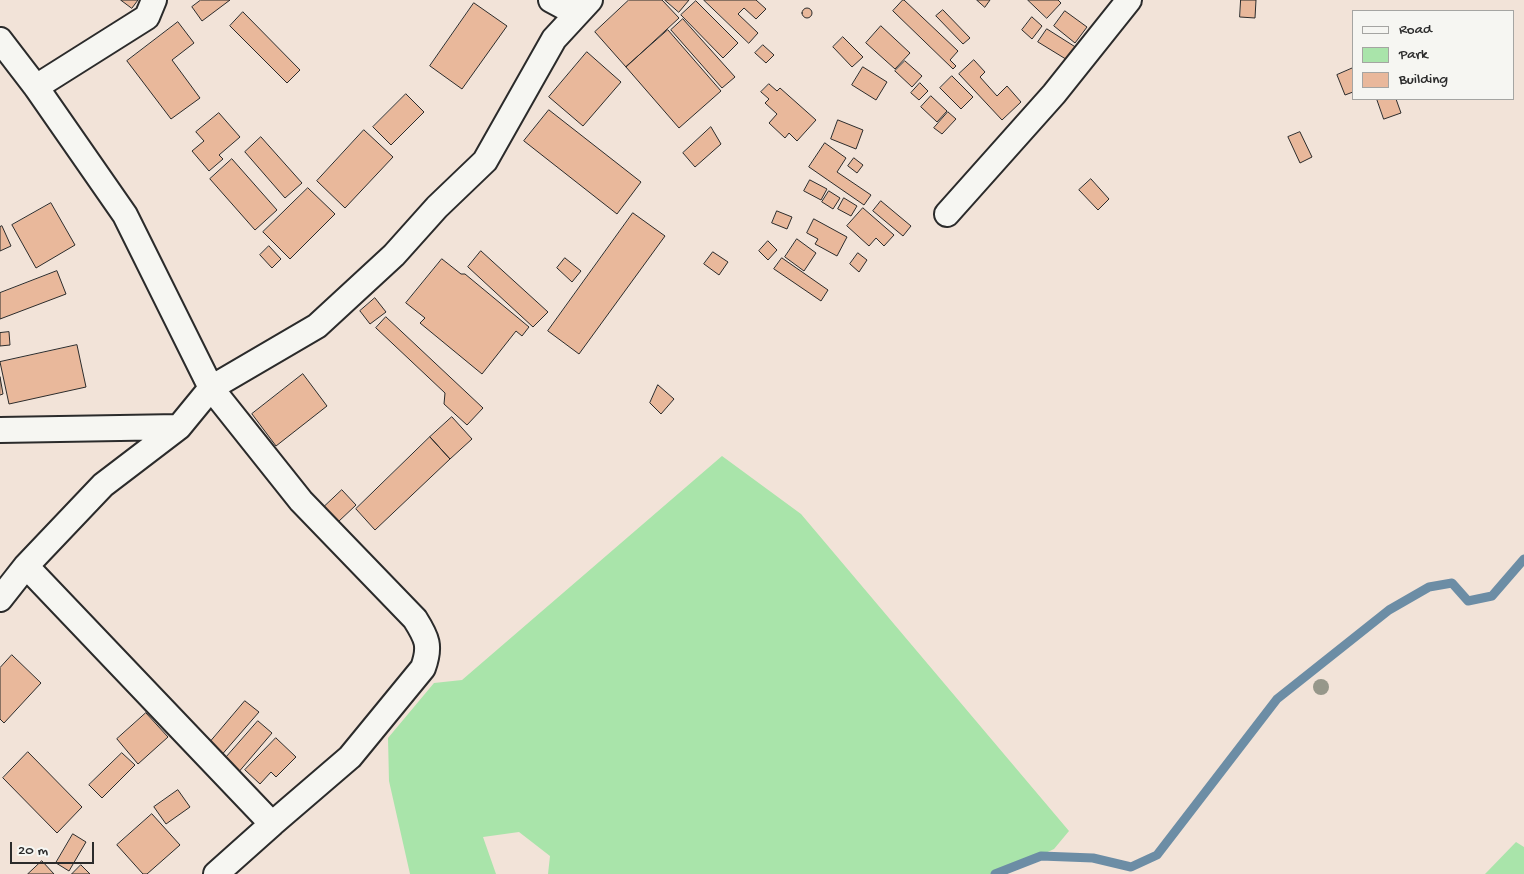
<!DOCTYPE html>
<style>
body{margin:0}
#map{position:relative;width:1524px;height:874px;overflow:hidden;background:#f2e3d8;font-family:"Gochi Hand",sans-serif}
canvas{display:block}
.legend{position:absolute;left:1352px;top:10px;width:162px;height:90px;box-sizing:border-box;background:#f6f6f2;border:1px solid #a5a5a2;margin:0;padding:6px 9px;list-style:none;font-size:15px;color:#2b2b2b}
.legend li{display:flex;align-items:center;gap:10px;height:25px}
.legend b{width:25px;border:1px solid #a5a5a2}
.scale{position:absolute;left:10px;top:842px;width:84px;height:22px;box-sizing:border-box;border:2px solid #2b2b2b;border-top:0;padding-left:6px;font-size:15px;line-height:18px;white-space:nowrap;color:#2b2b2b;-webkit-text-stroke:4px #f6f6f2;paint-order:stroke}
</style>
<div id="map">
<canvas width="1524" height="874"></canvas>
<ul class="legend">
<li><b style="height:6px;background:#f6f6f2"></b>Road</li>
<li><b style="height:14px;background:#a9e4aa"></b>Park</li>
<li><b style="height:14px;background:#e9b89b"></b>Building</li>
</ul>
<div class="scale">20 m</div>
</div>
<script>
const ctx = document.querySelector('canvas').getContext('2d');
ctx.lineJoin = 'round';
function fill(path, color) { ctx.fillStyle = color; ctx.fill(path, 'evenodd'); }
function trace(path, color, width, dash) { ctx.strokeStyle = color; ctx.lineWidth = width; ctx.lineCap = dash ? 'butt' : 'round'; ctx.setLineDash(dash || []); ctx.stroke(path); }
fill(new Path2D(`
 M 722,456 L 801,514 L 1069,831 L 1054,849 L 1001,874 L 548,874 L 550,856 L 519,832 L 483,837 L 496,874 L 410,874 L 389,781 L 388,738 L 434,683 L 462,680 Z
 M 1516,842 L 1524,847 L 1524,874 L 1485,874 Z`), '#a9e4aa');
trace(new Path2D(`
 M 995,874 L 1041,856 L 1093,858 L 1131,867 L 1157,855 L 1277,699 L 1389,610 L 1429,587 L 1452,583 L 1468,601 L 1492,596 L 1524,559`), '#6c8da5', 9);
const building = new Path2D(`
 M 121,0 L 138,0 L 132,8 Z
 M 201,0 L 230,0 L 202,21 L 192,7 Z
 M 629,0 L 662,0 L 679,18 L 626,67 L 595,32 Z
 M 665,0 L 689,0 L 679,12 Z
 M 704,0 L 756,0 L 766,9 L 756,19 L 744,8 L 738,14 L 758,33 L 749,43 Z
 M 903,0 L 904,0 L 958,51 L 950,60 L 956,66 L 953,69 L 893,11 Z
 M 977,0 L 990,0 L 985,7 Z
 M 1028,0 L 1058,0 L 1061,3 L 1047,18 Z
 M 1241,0 L 1256,0 L 1255,18 L 1240,17 Z
 M 696,1 L 738,43 L 723,58 L 681,15 Z
 M 474,3 L 507,26 L 462,89 L 430,66 Z
 M802 13a5 5 0 1 1 10 0a5 5 0 1 1-10 0Z
 M 943,10 L 970,38 L 963,44 L 936,16 Z
 M 1065,11 L 1087,27 L 1075,43 L 1054,26 Z
 M 243,12 L 300,70 L 287,83 L 230,26 Z
 M 1032,17 L 1042,26 L 1032,39 L 1022,30 Z
 M 683,19 L 735,77 L 722,88 L 671,30 Z
 M 178,22 L 194,43 L 172,60 L 200,98 L 171,119 L 127,61 Z
 M 881,26 L 910,53 L 895,69 L 866,43 Z
 M 1047,29 L 1077,48 L 1069,61 L 1038,42 Z
 M 668,30 L 721,91 L 679,128 L 626,67 Z
 M 843,37 L 863,57 L 852,67 L 833,47 Z
 M 763,45 L 774,55 L 766,63 L 755,53 Z
 M 587,52 L 621,82 L 583,126 L 549,97 Z
 M 974,60 L 985,72 L 980,77 L 997,96 L 1007,86 L 1021,102 L 1002,120 L 959,74 Z
 M 905,61 L 922,76 L 912,87 L 895,71 Z
 M 863,67 L 887,82 L 876,100 L 852,85 Z
 M 1353,68 L 1353,92 L 1345,95 L 1337,75 Z
 M 952,76 L 973,97 L 961,109 L 940,88 Z
 M 920,83 L 928,91 L 919,100 L 911,93 Z
 M 769,84 L 777,91 L 780,88 L 816,120 L 797,141 L 789,133 L 785,138 L 769,123 L 777,114 L 765,103 L 769,99 L 761,92 Z
 M 406,94 L 424,112 L 391,145 L 373,127 Z
 M 931,96 L 947,111 L 937,122 L 921,107 Z
 M 1377,99 L 1396,99 L 1401,113 L 1384,119 Z
 M 549,110 L 641,182 L 617,214 L 524,141 Z
 M 948,112 L 956,119 L 942,134 L 934,128 Z
 M 219,113 L 240,137 L 219,155 L 223,159 L 209,171 L 192,151 L 204,141 L 196,132 Z
 M 838,120 L 863,130 L 856,149 L 831,139 Z
 M 711,127 L 721,144 L 695,167 L 683,153 Z
 M 364,130 L 393,157 L 345,208 L 317,181 Z
 M 1300,132 L 1312,157 L 1300,163 L 1288,137 Z
 M 261,137 L 302,183 L 285,198 L 245,152 Z
 M 825,143 L 846,158 L 837,172 L 871,195 L 864,205 L 809,167 Z
 M 854,158 L 863,165 L 857,173 L 848,166 Z
 M 232,159 L 277,210 L 255,230 L 210,179 Z
 M 1091,179 L 1109,199 L 1098,210 L 1079,190 Z
 M 810,180 L 827,189 L 821,200 L 804,191 Z
 M 308,188 L 335,214 L 290,259 L 263,232 Z
 M 829,191 L 840,198 L 833,209 L 822,202 Z
 M 844,198 L 857,206 L 851,216 L 838,209 Z
 M 881,201 L 911,226 L 903,236 L 873,211 Z
 M 51,203 L 75,245 L 36,268 L 12,225 Z
 M 863,208 L 894,235 L 884,246 L 876,238 L 869,246 L 847,226 Z
 M 777,211 L 792,217 L 787,229 L 772,223 Z
 M 633,213 L 665,236 L 579,354 L 548,331 Z
 M 814,219 L 847,237 L 837,256 L 815,244 L 818,239 L 807,233 Z
 M 2,226 L 11,246 L 0,251 L 0,227 Z
 M 797,239 L 816,253 L 804,271 L 785,257 Z
 M 768,241 L 777,250 L 768,260 L 759,251 Z
 M 269,246 L 281,259 L 272,268 L 260,255 Z
 M 481,251 L 548,312 L 533,327 L 468,267 Z
 M 713,252 L 728,262 L 719,275 L 704,264 Z
 M 858,253 L 867,260 L 859,272 L 850,264 Z
 M 565,258 L 581,271 L 572,282 L 557,268 Z
 M 782,258 L 828,290 L 821,301 L 774,269 Z
 M 442,259 L 461,274 L 465,274 L 529,327 L 522,336 L 516,331 L 482,374 L 420,323 L 425,318 L 406,303 Z
 M 57,271 L 66,294 L 0,319 L 0,293 Z
 M 375,298 L 386,312 L 370,324 L 360,311 Z
 M 386,317 L 483,408 L 467,425 L 444,404 L 445,393 L 376,328 Z
 M 9,332 L 10,345 L 0,346 L 0,333 Z
 M 77,345 L 86,387 L 9,404 L 0,362 Z
 M 303,374 L 327,406 L 276,446 L 252,414 Z
 M 0,377 L 3,394 L 0,395 Z
 M 658,385 L 674,399 L 661,414 L 650,403 Z
 M 452,417 L 472,439 L 450,459 L 430,437 Z
 M 430,437 L 450,459 L 375,530 L 356,509 Z
 M 342,490 L 356,505 L 338,522 L 324,507 Z
 M 12,655 L 41,683 L 4,723 L 0,719 L 0,668 Z
 M 245,701 L 259,712 L 219,758 L 206,747 Z
 M 146,713 L 168,737 L 138,764 L 117,739 Z
 M 258,721 L 272,733 L 237,774 L 223,761 Z
 M 276,738 L 296,757 L 276,777 L 271,772 L 260,784 L 245,770 Z
 M 28,752 L 82,807 L 57,833 L 3,778 Z
 M 122,753 L 135,765 L 102,798 L 89,785 Z
 M 178,790 L 190,807 L 166,824 L 154,807 Z
 M 152,814 L 180,845 L 147,874 L 143,874 L 117,845 Z
 M 73,834 L 86,842 L 69,871 L 56,863 Z
 M 42,861 L 54,874 L 28,874 Z
 M 81,865 L 90,874 L 72,874 Z`);
fill(building, '#e9b89b');
trace(building, '#2b2b2b', 1);
const minor = new Path2D(`
 M 551,0 L 577,14
 M 0,40 L 36,87 L 125,215 L 211,388 L 301,501 L 415,619 C 427,638 431,646 423,668 L 350,757 L 272,824
 M 36,87 L 147,17 L 154,0
 M 947,214 L 1054,94 L 1129,0
 M 0,430 L 179,427
 M 26,566 L 272,824 L 216,874
 M 0,599 L 26,566 L 103,485 L 179,427 L 211,388 L 317,326 L 394,255 L 437,207 L 485,161 L 554,39 L 590,0`);
trace(minor, '#2b2b2b', 28);
trace(minor, '#f6f6f2', 24);
ctx.fillStyle = '#96978a';
for (const [x, y] of [
 [1321,687]
]) { ctx.beginPath(); ctx.arc(x, y, 8, 0, 2 * Math.PI); ctx.fill(); }
</script>
